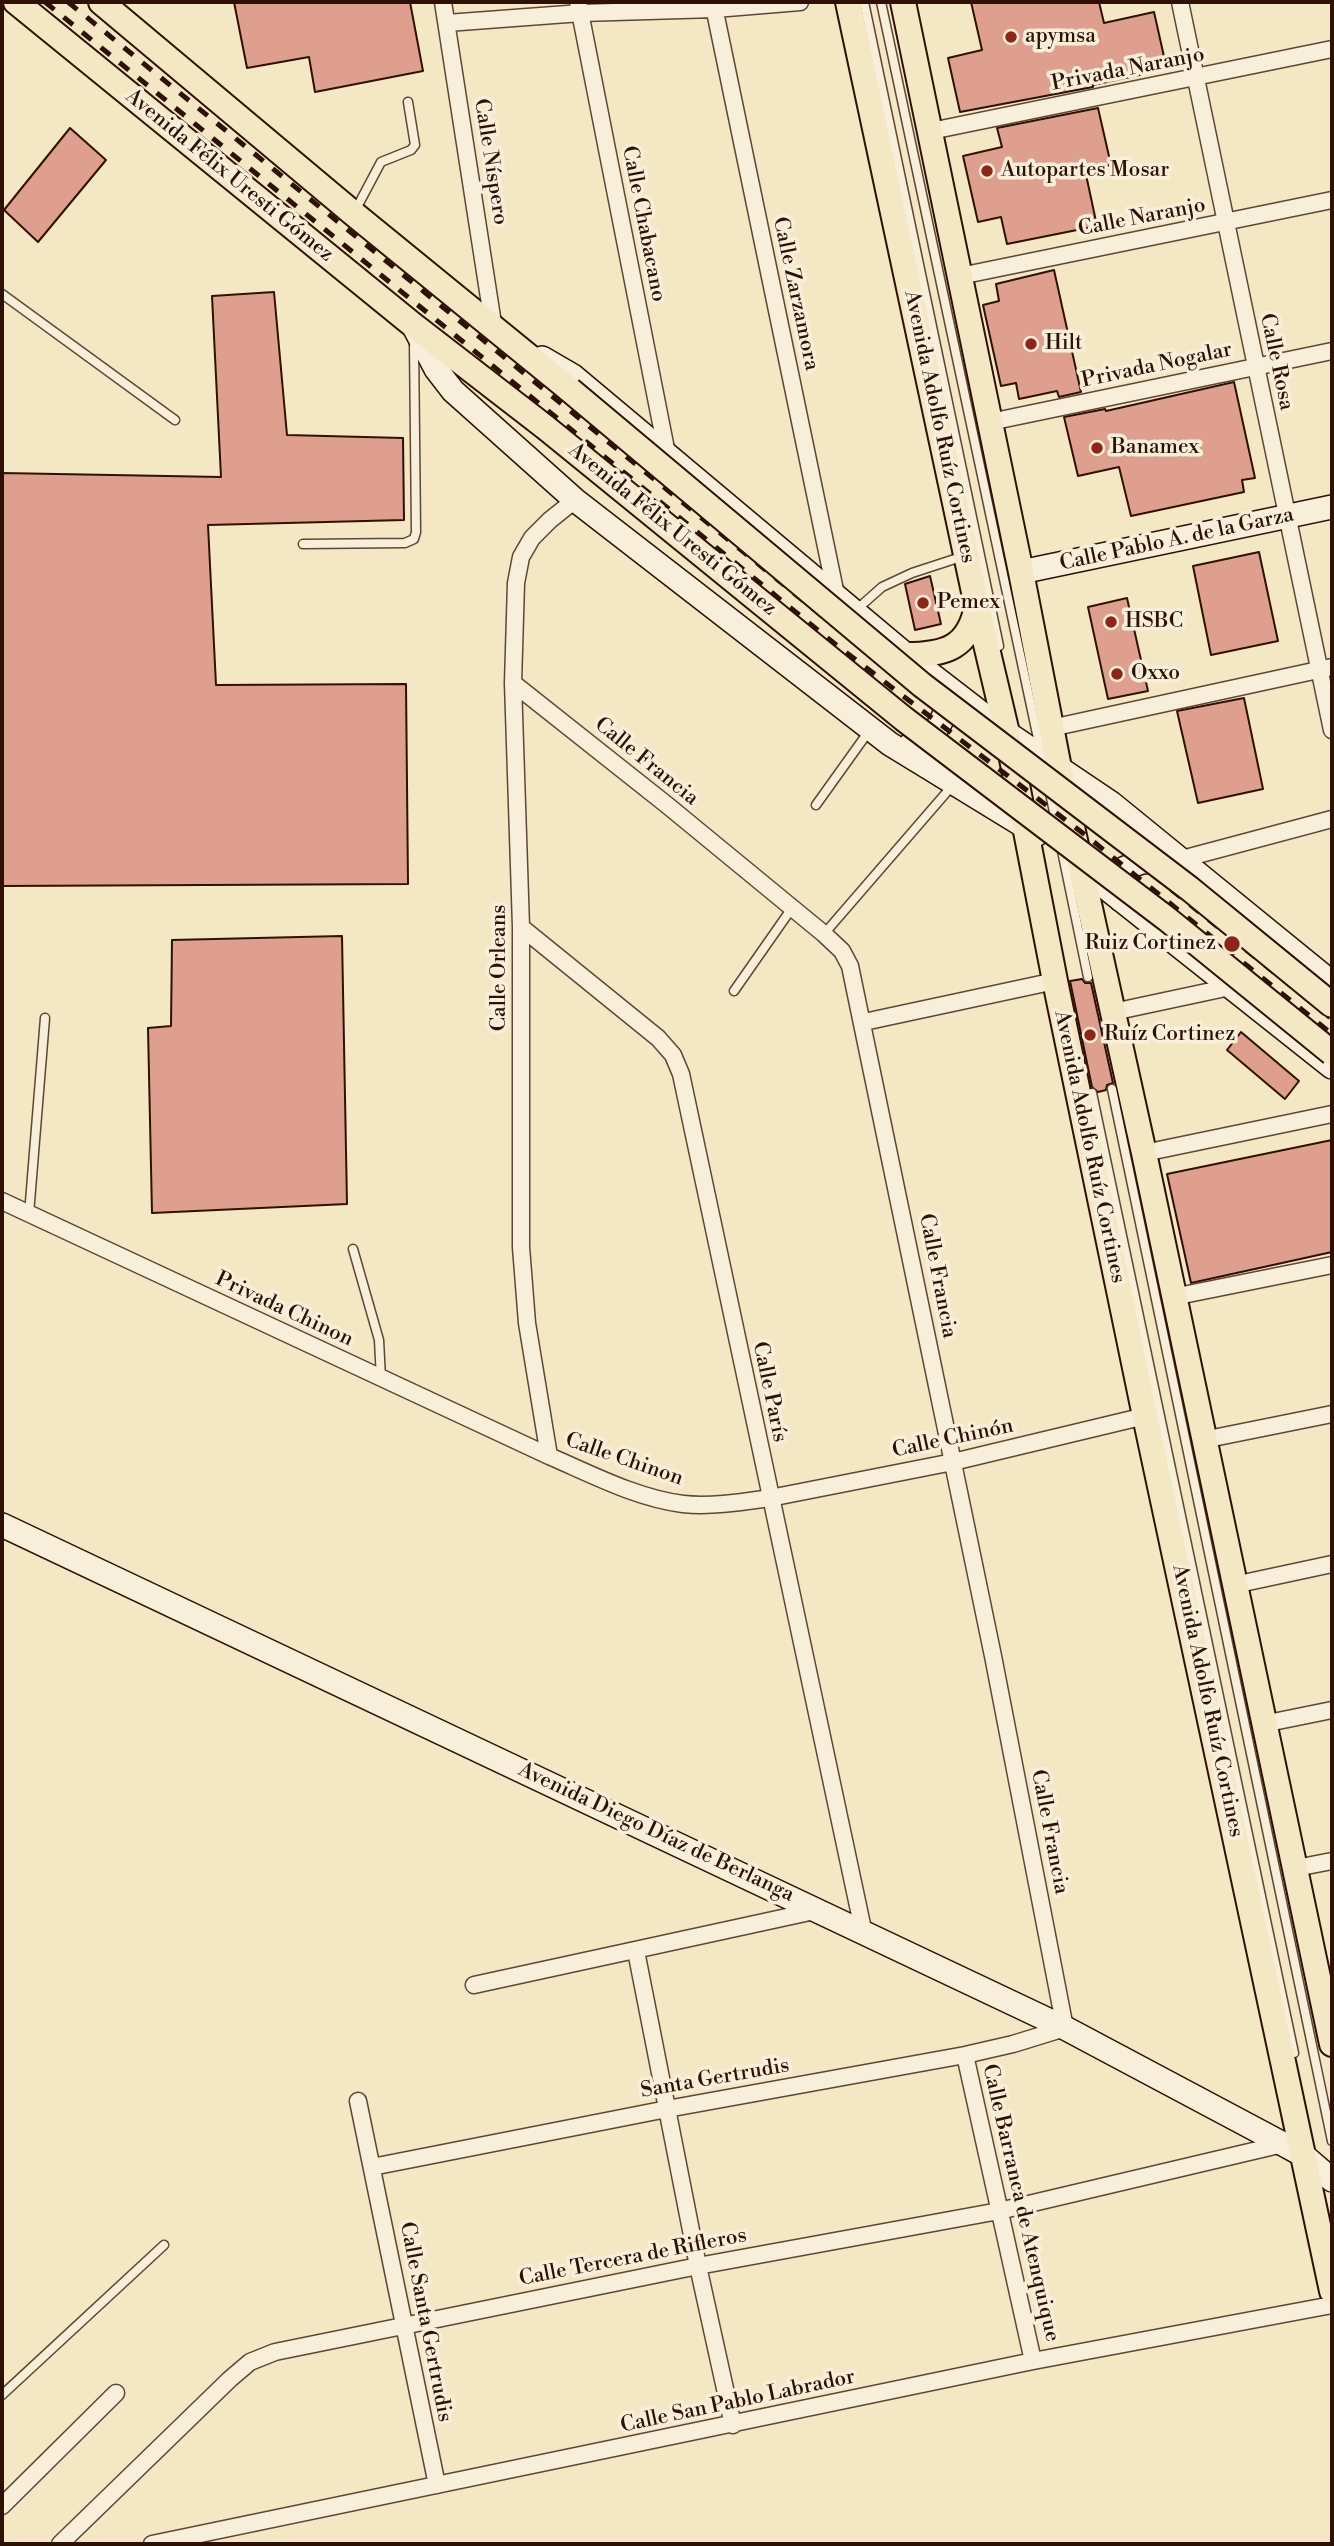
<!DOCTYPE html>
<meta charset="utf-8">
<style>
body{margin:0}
#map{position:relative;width:1334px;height:2546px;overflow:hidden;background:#f3e7c4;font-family:"Libre Bodoni",serif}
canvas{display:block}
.frame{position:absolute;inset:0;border:4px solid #2f1005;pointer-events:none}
</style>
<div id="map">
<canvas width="1334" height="2546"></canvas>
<div class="frame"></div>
</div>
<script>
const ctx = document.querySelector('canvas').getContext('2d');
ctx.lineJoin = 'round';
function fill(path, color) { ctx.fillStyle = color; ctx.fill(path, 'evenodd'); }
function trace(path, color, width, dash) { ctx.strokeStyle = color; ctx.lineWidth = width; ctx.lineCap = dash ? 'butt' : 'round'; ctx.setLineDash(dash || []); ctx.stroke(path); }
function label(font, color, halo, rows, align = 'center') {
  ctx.font = font + ' "Libre Bodoni",serif'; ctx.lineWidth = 7; ctx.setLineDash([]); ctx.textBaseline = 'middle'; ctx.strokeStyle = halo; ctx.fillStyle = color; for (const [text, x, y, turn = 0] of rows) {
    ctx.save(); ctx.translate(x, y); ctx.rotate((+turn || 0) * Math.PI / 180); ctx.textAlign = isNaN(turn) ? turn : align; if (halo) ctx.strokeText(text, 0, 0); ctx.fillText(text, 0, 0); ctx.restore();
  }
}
const building = new Path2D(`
 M 234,2 L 410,2 L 423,71 L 315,92 L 309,57 L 247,68 Z
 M 971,2 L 1099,2 L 1104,23 L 1154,12 L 1165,61 L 1158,71 L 1093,85 L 1093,87 L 960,112 L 948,58 L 982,50 Z
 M 1098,108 L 1111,165 L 1085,170 L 1097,226 L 1007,244 L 1001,217 L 978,222 L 963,156 L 1002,147 L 997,128 Z
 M 70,128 L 106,160 L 38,242 L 4,210 Z
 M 1054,270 L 1081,392 L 1059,397 L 1057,391 L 1019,399 L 1016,383 L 1001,386 L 983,305 L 999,301 L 996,284 Z
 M 274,292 L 287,435 L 403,438 L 404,520 L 208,525 L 216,685 L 406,684 L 408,884 L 2,886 L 2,473 L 221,477 L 212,296 Z
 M 1234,382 L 1255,478 L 1242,480 L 1244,492 L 1131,516 L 1119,467 L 1078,476 L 1064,417 L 1105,409 L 1106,411 Z
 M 1259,552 L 1278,641 L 1211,655 L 1193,566 Z
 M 930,576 L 941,624 L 915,630 L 905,584 Z
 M 1127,598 L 1148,691 L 1108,699 L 1088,607 Z
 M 1244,698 L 1263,789 L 1198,803 L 1177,711 Z
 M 342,936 L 347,1204 L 152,1213 L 148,1028 L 171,1026 L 172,940 Z
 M 1082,979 L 1085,983 L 1091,983 L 1113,1083 L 1107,1085 L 1106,1090 L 1098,1092 L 1092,1087 L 1070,981 Z
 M 1241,1032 L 1299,1081 L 1285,1099 L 1227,1050 Z
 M 1332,1140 L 1332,1252 L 1191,1283 L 1167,1174 Z`);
fill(building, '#df9f8f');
trace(building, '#2f1005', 2);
const lane = new Path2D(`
 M 864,2 L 999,646
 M 881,2 L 1040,748
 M 355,211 L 381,162 L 411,150 L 415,145 L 408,102
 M 2,294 L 175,420
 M 303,544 L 405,543 L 414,539 L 416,532 L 414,342
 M 855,611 L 882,587 L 912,573 L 964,556
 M 1049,788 L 1057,827
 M 816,805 L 869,731
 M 1061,846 L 1088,977
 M 824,934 L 952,786
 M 734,991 L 792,908
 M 1112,1089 L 1332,2141
 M 1092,1093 L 1294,2053
 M 29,1214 L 45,1018
 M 353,1249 L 379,1340 L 381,1379
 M 2,2395 L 164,2245`);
const street = new Path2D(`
 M 443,2 L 494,330
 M 578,2 L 667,454
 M 713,2 L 836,595
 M 1180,2 L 1332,730
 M 447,23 L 581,13 L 715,9 L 800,2
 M 931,131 L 1332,49
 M 960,276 L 1332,200
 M 990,422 L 1332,351
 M 1051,728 L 1332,667
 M 1182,859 L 1332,819
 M 521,927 L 658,1038 L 673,1055 L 681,1074 L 864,1934
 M 1113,1012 L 1230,987
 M 864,1022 L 1055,981
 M 1144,1153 L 1332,1114
 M 2,1201 L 549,1456 C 591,1474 636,1498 683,1504 C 711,1507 742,1502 770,1498 L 953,1462 L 1145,1416
 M 1173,1297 L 1332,1265
 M 1203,1440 L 1332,1414
 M 549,1456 L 527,1323 L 521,1247 L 521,927 L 513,683 L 516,583 L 521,557 L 532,538 L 550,520 L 575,500
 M 1234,1585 L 1332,1564
 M 1263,1724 L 1332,1710
 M 1296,1868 L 1332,1861
 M 636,1951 L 698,2266 L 733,2425
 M 474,1985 L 819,1910
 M 965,2055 L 1033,2361
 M 358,2101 L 437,2485
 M 372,2167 L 667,2109 L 965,2055 L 1013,2044 L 1065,2028 L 993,1656 L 850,966 L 842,951 L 824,934 L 667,805 L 513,683
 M 2,2506 L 116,2393
 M 60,2544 L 230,2379 L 250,2362 L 275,2352 L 698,2266 L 999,2211 L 1283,2144
 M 152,2544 L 1033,2361 L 1332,2305`);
const secondary = new Path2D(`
 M 413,325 L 436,369 L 453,391 L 575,500 L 890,744 L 1037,834
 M 542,358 L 573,376 L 906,655 L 1007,733 L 1111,803 L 1332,983
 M 1021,572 L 1332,507
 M 911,744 C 938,738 950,713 946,688
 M 1081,868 L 1332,1067
 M 1121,900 L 1118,884 L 1125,868 L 1142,862 L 1168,860
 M 2,1525 L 1065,2028 L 1283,2144 L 1303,2155 L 1332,2180`);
const primary = new Path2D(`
 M 16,2 L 413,325 L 545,427
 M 101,2 L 354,214 L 570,390
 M 848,2 L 977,606 L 1007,733 L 1055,981 L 1145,1416 L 1332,2291
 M 903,2 L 1021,572 L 1059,768 L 1144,1153 L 1332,2044
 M 906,655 C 945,655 969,648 977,606`);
trace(lane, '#604635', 11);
trace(street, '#604635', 19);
trace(secondary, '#2f1005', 26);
trace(primary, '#2f1005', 28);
trace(lane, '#f7efd9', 8);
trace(street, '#f7efd9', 16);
trace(secondary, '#f7efd9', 23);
trace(primary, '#f3e7c4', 24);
trace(new Path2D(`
 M 45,2 L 835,644 L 1084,834 L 1332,1034
 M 68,2 L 843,633 L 1090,824 L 1332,1019`), '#2f1005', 5, [12, 12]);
const primaryBridge = new Path2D(`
 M 570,390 L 922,685 L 1190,889 L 1332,1005
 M 545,427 L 904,719 L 1167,919 L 1332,1053`);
trace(primaryBridge, '#2f1005', 28, []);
trace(primaryBridge, '#f3e7c4', 24);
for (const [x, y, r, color] of [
 [1011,37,7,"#8f2418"],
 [987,171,7,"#8f2418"],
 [1031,344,7,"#8f2418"],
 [1097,448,7,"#8f2418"],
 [923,603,7,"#8f2418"],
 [1111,622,7,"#8f2418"],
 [1117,674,7,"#8f2418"],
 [1232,944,9,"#8f2418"],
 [1090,1035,7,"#8f2418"]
]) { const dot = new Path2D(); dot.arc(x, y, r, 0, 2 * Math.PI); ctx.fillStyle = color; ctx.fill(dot); trace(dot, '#f7efd9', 2.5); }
label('21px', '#2f1005', '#f7efd9', [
 ["apymsa",1025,37],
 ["Autopartes Mosar",1001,171],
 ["Hilt",1045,344],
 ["Banamex",1111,448],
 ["Pemex",937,603],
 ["HSBC",1125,622],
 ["Oxxo",1131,674],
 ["Ruiz Cortinez",1216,944,"right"],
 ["Ruíz Cortinez",1104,1035]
], 'left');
label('21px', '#2f1005', '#f7efd9', [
 ["Privada Naranjo",1128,70,-11],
 ["Calle Níspero",490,162,81],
 ["Avenida Félix Uresti Gómez",229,176,39],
 ["Calle Naranjo",1142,218,-11],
 ["Calle Chabacano",643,224,79],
 ["Calle Zarzamora",795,294,78],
 ["Calle Rosa",1276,362,78],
 ["Privada Nogalar",1157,366,-12],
 ["Avenida Adolfo Ruíz Cortines",939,427,78],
 ["Avenida Félix Uresti Gómez",672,530,39],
 ["Calle Pablo A. de la Garza",1177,540,-12],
 ["Calle Francia",646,762,39],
 ["Calle Orleans",500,968,-90],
 ["Avenida Adolfo Ruíz Cortines",1089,1147,78],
 ["Calle Francia",937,1276,79],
 ["Privada Chinon",284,1310,25],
 ["Calle París",769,1392,78],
 ["Calle Chinón",953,1439,-12],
 ["Calle Chinon",624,1460,19],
 ["Avenida Adolfo Ruíz Cortines",1207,1701,78],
 ["Calle Francia",1049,1832,79],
 ["Avenida Diego Díaz de Berlanga",656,1833,25],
 ["Santa Gertrudis",715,2079,-10],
 ["Calle Barranca de Atenquique",1020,2203,77],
 ["Calle Tercera de Rifleros",633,2258,-11],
 ["Calle Santa Gertrudis",425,2322,79],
 ["Calle San Pablo Labrador",738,2402,-12]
]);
</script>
